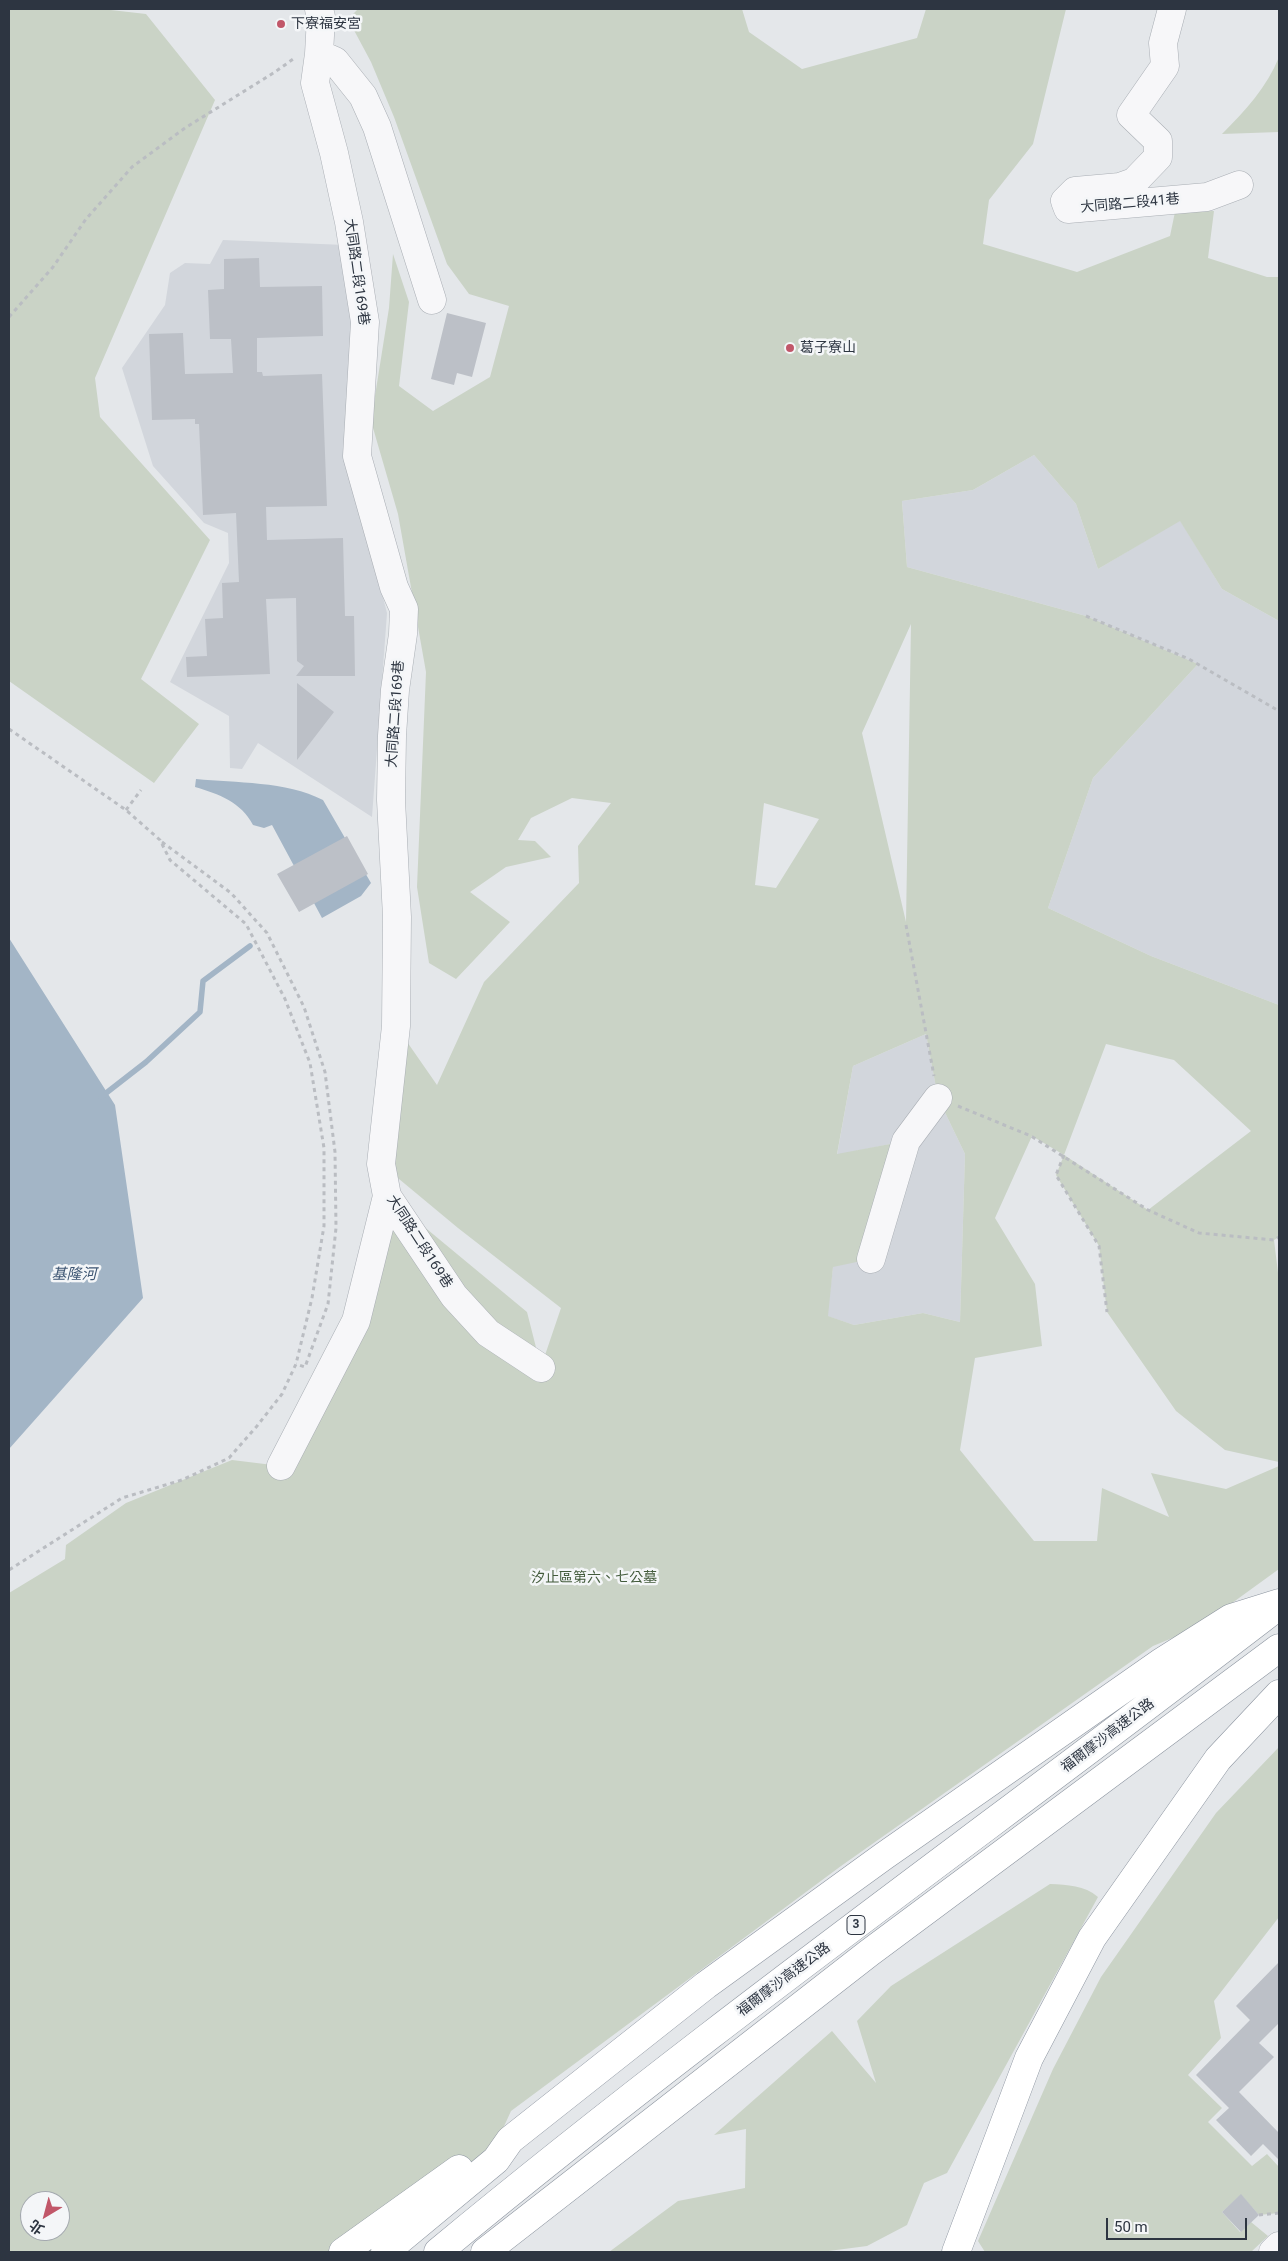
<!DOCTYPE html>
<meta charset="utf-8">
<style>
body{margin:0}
#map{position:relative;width:1288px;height:2261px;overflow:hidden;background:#e4e7ea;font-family:Roboto,"Noto Sans TC",sans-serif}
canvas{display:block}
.frame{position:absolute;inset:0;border:10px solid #2d3541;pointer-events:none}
.north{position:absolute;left:20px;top:2191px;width:50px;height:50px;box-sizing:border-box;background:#f4f6f8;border:1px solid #a4a9af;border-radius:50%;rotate:217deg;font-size:14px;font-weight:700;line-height:20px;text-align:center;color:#2d3541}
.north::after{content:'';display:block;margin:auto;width:18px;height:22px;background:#c15769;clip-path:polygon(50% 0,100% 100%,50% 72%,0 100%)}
.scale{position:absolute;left:1106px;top:2218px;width:141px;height:22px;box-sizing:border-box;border:2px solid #2d3541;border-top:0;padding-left:6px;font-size:15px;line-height:18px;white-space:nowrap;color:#2d3541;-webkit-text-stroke:4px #f4f6f8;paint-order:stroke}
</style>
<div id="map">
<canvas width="1288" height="2261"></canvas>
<div class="frame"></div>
<div class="north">北</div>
<div class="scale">50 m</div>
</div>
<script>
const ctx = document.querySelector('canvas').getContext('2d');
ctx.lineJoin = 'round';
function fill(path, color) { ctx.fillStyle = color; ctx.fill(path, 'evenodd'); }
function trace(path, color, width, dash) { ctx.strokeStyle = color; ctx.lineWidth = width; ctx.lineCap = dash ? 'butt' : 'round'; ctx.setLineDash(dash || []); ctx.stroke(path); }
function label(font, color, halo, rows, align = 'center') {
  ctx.font = font + ' Roboto,"Noto Sans TC",sans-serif'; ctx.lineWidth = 5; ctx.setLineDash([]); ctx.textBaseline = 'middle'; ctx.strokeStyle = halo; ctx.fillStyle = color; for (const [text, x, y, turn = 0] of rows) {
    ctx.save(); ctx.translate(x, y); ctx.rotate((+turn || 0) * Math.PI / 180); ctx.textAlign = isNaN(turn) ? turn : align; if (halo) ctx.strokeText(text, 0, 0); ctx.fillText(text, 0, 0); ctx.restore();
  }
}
fill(new Path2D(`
 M 223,240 L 345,245 L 355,333 L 347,459 L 387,613 L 372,817 L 258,743 L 242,769 L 230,768 L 229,716 L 170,682 L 229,563 L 228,533 L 204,523 L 153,466 L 122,368 L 165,305 L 170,273 L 185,263 L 210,264 Z
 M 1034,455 L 1076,504 L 1098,569 L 1180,520 L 1222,589 L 1279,621 L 1279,1005 L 1151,956 L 1048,908 L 1093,778 L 1198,664 L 1086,616 L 907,567 L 902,501 L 973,490 Z
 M 926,1034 L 938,1098 L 965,1154 L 960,1322 L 923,1313 L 854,1325 L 827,1316 L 833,1267 L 905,1141 L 837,1155 L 853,1066 Z`), '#d2d6dc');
fill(new Path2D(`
 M 9,9 L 102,9 L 146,14 L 215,100 L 95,378 L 100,417 L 210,540 L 141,679 L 199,724 L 154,783 L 9,681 Z
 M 358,9 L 742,9 L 749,32 L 802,69 L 917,38 L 926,9 L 1066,9 L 1033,144 L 989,200 L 983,244 L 1077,272 L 1170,236 L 1175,212 L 1214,211 L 1208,258 L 1267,277 L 1279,277 L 1279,621 L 1222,589 L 1180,521 L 1098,569 L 1076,504 L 1034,455 L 973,490 L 902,501 L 907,567 L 1086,616 L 1198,664 L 1093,778 L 1048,908 L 1151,956 L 1279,1005 L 1279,1237 L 1274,1240 L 1279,1281 L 1279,1462 L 1225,1450 L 1176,1411 L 1107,1312 L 1099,1246 L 1056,1175 L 1064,1155 L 1032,1136 L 995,1218 L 1035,1284 L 1042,1346 L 975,1358 L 960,1450 L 1034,1541 L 1097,1541 L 1102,1488 L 1169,1517 L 1151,1473 L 1226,1489 L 1279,1466 L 1279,1569 L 1199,1627 L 1153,1646 L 841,1866 L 511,2111 L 490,2157 L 376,2252 L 9,2252 L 9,1593 L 65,1559 L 66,1545 L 126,1503 L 232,1460 L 281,1466 L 322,1386 L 387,1196 L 527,1312 L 541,1367 L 561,1308 L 458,1228 L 381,1164 L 396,1026 L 437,1085 L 484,982 L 579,883 L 578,846 L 611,803 L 572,798 L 531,818 L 518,840 L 535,841 L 551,857 L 506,867 L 470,892 L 510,922 L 456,979 L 429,963 L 417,887 L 426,672 L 398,514 L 371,421 L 389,308 L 393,254 L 409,302 L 399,386 L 433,411 L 490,377 L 509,306 L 469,294 L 447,264 L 394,117 L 371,62 L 348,19 ZM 911,624 L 906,922 L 862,733 ZM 764,803 L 819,819 L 776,888 L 755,885 ZM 926,1034 L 938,1098 L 965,1154 L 960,1322 L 923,1313 L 854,1325 L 828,1316 L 833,1267 L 871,1259 L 906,1141 L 837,1154 L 853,1066 ZM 1106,1044 L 1174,1060 L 1251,1131 L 1148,1210 L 1064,1155 ZM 30,2201 L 60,2201 L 60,2231 L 30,2231 Z
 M 1279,57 L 1279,132 L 1222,134 C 1245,111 1267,87 1279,57 Z
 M 1279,1747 L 1279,1917 L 1214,2001 L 1221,2038 L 1188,2075 L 1222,2108 L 1208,2122 L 1252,2166 L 1267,2154 L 1279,2167 L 1279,2213 L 1259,2215 L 1241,2195 L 1222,2212 L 1240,2232 L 1251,2222 L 1268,2236 L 1251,2252 L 985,2252 L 978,2241 L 1053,2069 L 1101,1977 L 1216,1813 Z
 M 1050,1884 C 1068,1885 1084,1885 1098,1897 L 947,2173 L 924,2183 L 907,2225 L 867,2246 L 821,2252 L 609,2252 L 678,2201 L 745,2188 L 746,2129 L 714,2135 L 832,2031 L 876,2083 L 857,2021 L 891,1986 Z`), '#cad3c6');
fill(new Path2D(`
 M 196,779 C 236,783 286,781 323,800 L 371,883 L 361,896 L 322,918 L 272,825 L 264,828 L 253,825 C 241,802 219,794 195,787 Z
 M 9,938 L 115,1105 L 143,1298 L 9,1449 Z`), '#a3b5c6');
trace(new Path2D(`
 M 101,1097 L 146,1062 L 200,1012 L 203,981 L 250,946`), '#a3b5c6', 5.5);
fill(new Path2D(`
 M 259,258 L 260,287 L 322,286 L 323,336 L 257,338 L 257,372 L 262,372 L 263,376 L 322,374 L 327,506 L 266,507 L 267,540 L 343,538 L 345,616 L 354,616 L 355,676 L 296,676 L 304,666 L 297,661 L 296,598 L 266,599 L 270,674 L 187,677 L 186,657 L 207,656 L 205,619 L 223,618 L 222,583 L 239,582 L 236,513 L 203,515 L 199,424 L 195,424 L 195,419 L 152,420 L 149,334 L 183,333 L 185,374 L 233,373 L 231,339 L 210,339 L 208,290 L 224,289 L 224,259 Z
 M 447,313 L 486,323 L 472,377 L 457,373 L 454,385 L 431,379 Z
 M 297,683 L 334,712 L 297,760 Z
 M 347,836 L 368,874 L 299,912 L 277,874 Z
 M 1279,1962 L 1279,2023 L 1259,2043 L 1274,2057 L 1239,2092 L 1279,2133 L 1279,2160 L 1263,2144 L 1251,2156 L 1216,2120 L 1229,2108 L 1196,2075 L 1250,2020 L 1236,2006 Z
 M 1241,2194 L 1259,2215 L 1241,2232 L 1222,2212 Z`), '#bcc0c7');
const minor = new Path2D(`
 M 319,9 L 321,17 L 319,54 L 315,83 L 334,153 L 349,222 L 365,322 L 357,456 L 394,587 L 404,609 L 403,634 L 395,690 L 392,736 L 391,800 L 397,917 L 396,1026 L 381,1164 L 387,1196 L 454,1296 L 488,1333 L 541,1368
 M 1172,9 L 1163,43 L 1165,66 L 1131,115 L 1158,141 L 1158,157 L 1134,182 L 1120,187 L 1075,191 L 1065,201 L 1068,209 L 1207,197 L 1239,185
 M 319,54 L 335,61 L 363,96 L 377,127 L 432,300
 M 871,1259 L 906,1141 L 938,1098
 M 281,1466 L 356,1321 L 387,1196
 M 1273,2252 L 1279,2246`);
const highway = new Path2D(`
 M 343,2252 L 459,2169
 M 385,2252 L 496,2160 L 510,2140 L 706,1985 L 884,1856 L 1163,1661 L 1231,1618 L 1279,1603
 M 438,2252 C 708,2028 994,1825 1272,1611
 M 485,2252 L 869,1953 L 1279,1648
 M 956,2252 L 1029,2058 L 1092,1938 L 1218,1759 L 1279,1694`);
trace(minor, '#a9aeb4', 29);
trace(highway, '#8d95a0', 29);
trace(new Path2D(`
 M 9,317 L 53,267 L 86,219 L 132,167 L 185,128 L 275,72 L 296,57
 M 1086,616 L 1189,659 L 1279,711
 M 9,729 L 126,810 L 160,840 L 170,860 L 246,924 L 285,999 L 310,1063 L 324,1148 L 324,1226 L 312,1298 L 296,1364 L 282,1394 L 257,1426 L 229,1458 L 182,1480 L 122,1498 L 9,1570
 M 126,810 L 141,790
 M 162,842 L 231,893 L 267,933 L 304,1007 L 325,1072 L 335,1152 L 336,1228 L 328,1304 L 305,1367 L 296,1364
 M 906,925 L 934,1076
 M 958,1106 L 1031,1136 L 1148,1210 L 1199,1233 L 1274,1240 L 1279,1237
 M 1064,1155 L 1056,1175 L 1099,1246 L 1107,1312
 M 1259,2215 L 1279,2213`), '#babdc2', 3, [4, 4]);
trace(minor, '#f7f7f9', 28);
trace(highway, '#fff', 28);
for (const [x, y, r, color] of [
 [281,24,5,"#c15769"],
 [790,348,5,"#c15769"]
]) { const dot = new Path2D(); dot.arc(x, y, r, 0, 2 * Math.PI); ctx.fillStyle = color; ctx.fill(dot); trace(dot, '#f4f6f8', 2); }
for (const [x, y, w] of [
 [856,1925,18]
]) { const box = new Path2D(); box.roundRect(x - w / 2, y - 9.5, w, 19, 4); ctx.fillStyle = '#f4f6f8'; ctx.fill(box); trace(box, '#2d3541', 1); }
label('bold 12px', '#2d3541', null, [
 ["3",856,1925]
]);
label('14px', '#2d3541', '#f4f6f8', [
 ["下寮福安宮",291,24],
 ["葛子寮山",800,348]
], 'left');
label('14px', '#2d3541', '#f4f6f8', [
 ["大同路二段41巷",1130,204,-5],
 ["大同路二段169巷",356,272,82],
 ["大同路二段169巷",396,714,-86],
 ["大同路二段169巷",419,1242,57],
 ["福爾摩沙高速公路",1108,1736,-37],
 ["福爾摩沙高速公路",784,1980,-37]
]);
label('14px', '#435b3c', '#f4f6f8', [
 ["汐止區第六、七公墓",594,1578]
]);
label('italic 15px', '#3c5471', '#f4f6f8', [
 ["基隆河",74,1275]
]);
</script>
